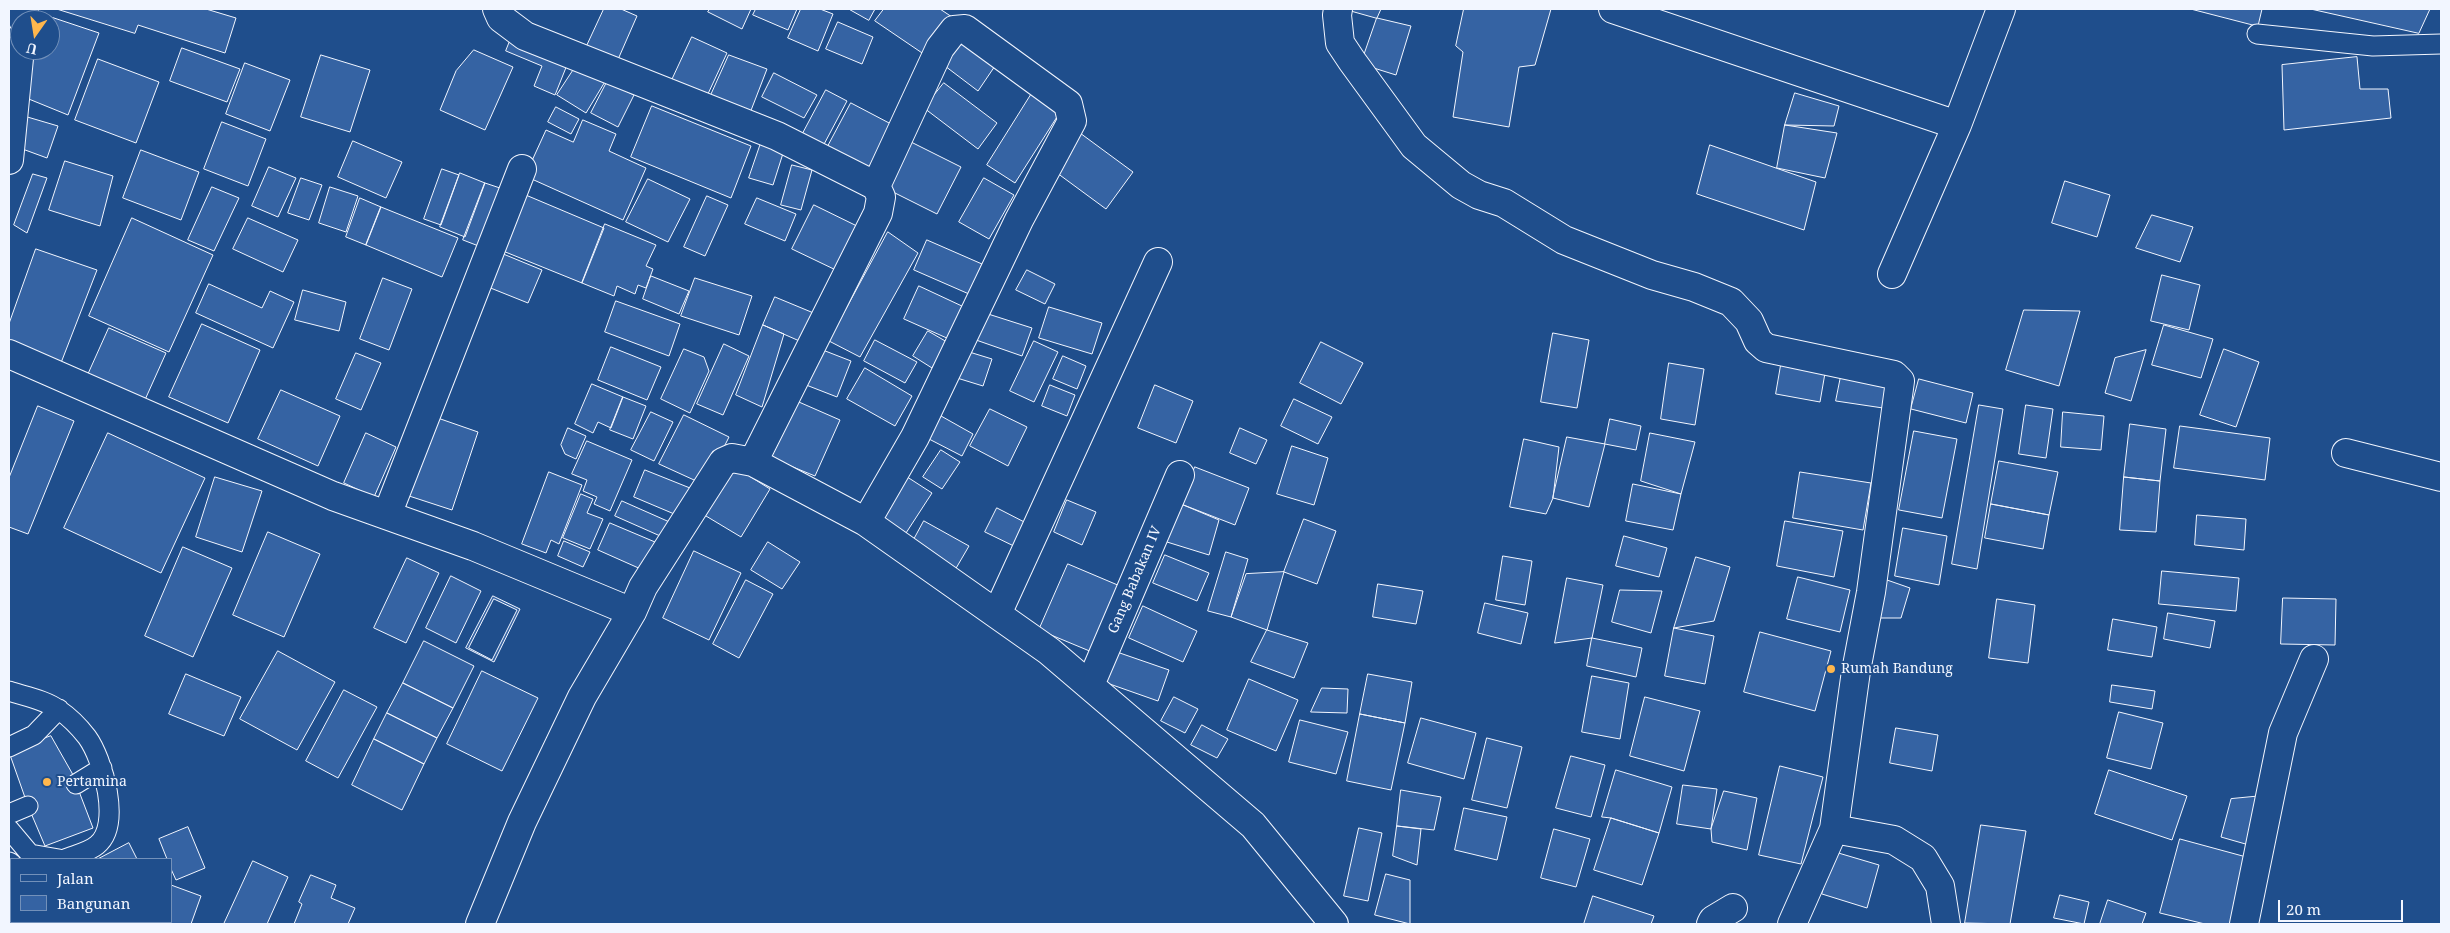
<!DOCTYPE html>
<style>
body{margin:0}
#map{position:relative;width:2450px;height:933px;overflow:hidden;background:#1f4e8c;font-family:"Noto Serif",serif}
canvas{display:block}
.frame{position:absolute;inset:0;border:10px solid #f2f6ff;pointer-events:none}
.legend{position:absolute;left:10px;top:858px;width:162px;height:65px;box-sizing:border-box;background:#1f4e8c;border:1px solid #7391ba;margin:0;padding:6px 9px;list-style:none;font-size:15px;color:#f2f6ff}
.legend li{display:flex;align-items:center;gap:10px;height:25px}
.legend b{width:25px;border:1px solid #7391ba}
.north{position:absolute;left:10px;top:10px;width:50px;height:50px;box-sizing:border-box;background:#1f4e8c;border:1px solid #7391ba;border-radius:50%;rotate:193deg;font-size:14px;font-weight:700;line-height:20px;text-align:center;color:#f2f6ff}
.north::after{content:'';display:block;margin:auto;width:18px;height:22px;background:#ffb74d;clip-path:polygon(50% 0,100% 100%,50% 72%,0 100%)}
.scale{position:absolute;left:2278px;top:900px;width:125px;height:22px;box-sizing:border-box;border:2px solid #f2f6ff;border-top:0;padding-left:6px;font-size:15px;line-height:18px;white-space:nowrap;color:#f2f6ff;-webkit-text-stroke:4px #1f4e8c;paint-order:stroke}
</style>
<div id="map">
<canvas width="2450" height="933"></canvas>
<div class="frame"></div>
<ul class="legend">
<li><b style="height:6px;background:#1f4e8c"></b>Jalan</li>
<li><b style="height:14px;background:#3563a3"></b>Bangunan</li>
</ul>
<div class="north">U</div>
<div class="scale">20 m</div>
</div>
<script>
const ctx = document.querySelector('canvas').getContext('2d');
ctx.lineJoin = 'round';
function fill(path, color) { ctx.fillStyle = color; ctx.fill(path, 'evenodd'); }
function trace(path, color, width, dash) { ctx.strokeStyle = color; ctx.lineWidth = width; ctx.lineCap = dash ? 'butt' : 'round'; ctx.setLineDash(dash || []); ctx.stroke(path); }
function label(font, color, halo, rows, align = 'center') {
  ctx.font = font + ' "Noto Serif",serif'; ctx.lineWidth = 4; ctx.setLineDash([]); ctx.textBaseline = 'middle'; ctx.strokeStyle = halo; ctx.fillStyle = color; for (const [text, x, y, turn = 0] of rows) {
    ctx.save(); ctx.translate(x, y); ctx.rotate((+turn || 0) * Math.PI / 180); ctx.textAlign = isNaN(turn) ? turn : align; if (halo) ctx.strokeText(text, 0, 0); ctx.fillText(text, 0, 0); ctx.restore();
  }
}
const building = new Path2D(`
 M 57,9 L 206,9 L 236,18 L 225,53 L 138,25 L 135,33 Z
 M 604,9 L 621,9 L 637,16 L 616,64 L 585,50 Z
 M 710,9 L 751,9 L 742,29 L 708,12 Z
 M 756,9 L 797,9 L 788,30 L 753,15 Z
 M 801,9 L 820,9 L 833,14 L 818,51 L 788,38 Z
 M 849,9 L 875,9 L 869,20 Z
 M 884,9 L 940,9 L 955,19 L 928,57 L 875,21 Z
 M 1344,9 L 1381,9 L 1377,18 Z
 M 1464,9 L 1551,9 L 1535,65 L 1519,67 L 1509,127 L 1453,117 L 1463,52 L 1456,46 Z
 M 2191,9 L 2262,9 L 2258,26 Z
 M 2311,9 L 2430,9 L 2419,33 Z
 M 45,15 L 99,33 L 68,115 L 19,95 L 33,50 L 50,50 L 50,20 L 43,20 Z
 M 1377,18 L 1411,26 L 1396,75 L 1361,64 Z
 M 838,22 L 873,37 L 862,64 L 826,49 Z
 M 512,36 L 569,60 L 555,95 L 534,86 L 542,66 L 506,51 Z
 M 692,37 L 727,53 L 707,96 L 672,80 Z
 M 963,37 L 997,63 L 978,91 L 945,66 Z
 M 182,48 L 240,69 L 227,102 L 170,81 Z
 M 474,50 L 513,67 L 485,130 L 440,110 L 456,71 Z
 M 321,55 L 370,70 L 350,132 L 301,117 Z
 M 729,55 L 767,69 L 750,113 L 711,95 Z
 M 2357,57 L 2360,89 L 2388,89 L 2391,118 L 2284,130 L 2282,65 Z
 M 98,59 L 159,82 L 136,143 L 75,120 Z
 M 245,63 L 290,80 L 270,131 L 226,114 Z
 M 578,63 L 606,80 L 586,113 L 557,95 Z
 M 774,73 L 817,95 L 804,118 L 762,97 Z
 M 607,82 L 634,95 L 618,127 L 591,113 Z
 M 944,83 L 997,123 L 978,149 L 924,108 Z
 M 826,90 L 847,101 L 822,148 L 801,137 Z
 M 1034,90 L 1062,109 L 1015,183 L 987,165 Z
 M 1795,93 L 1839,106 L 1834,126 L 1785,125 Z
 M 851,103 L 891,124 L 867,171 L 826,150 Z
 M 652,106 L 751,146 L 731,198 L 631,157 Z
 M 556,107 L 579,119 L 571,134 L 548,122 Z
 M 24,116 L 58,126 L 47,158 L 17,147 Z
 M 583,120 L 616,134 L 609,151 L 646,168 L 623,220 L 525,176 L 546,130 L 573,142 Z
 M 222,122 L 266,139 L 248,186 L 204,169 Z
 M 1785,125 L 1837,133 L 1825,178 L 1777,168 Z
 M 1080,133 L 1133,172 L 1106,209 L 1053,170 Z
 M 762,140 L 785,147 L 773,185 L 749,178 Z
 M 353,141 L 402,162 L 386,198 L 338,177 Z
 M 911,142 L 961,167 L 937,214 L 887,189 Z
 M 1710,145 L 1816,182 L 1804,230 L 1697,194 Z
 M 141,150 L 199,172 L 181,220 L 123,198 Z
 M 65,161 L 113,176 L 100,226 L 49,210 Z
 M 792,165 L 812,170 L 801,210 L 781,205 Z
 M 269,167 L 296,178 L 278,217 L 252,206 Z
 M 442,169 L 459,175 L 441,225 L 424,219 Z
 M 460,173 L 485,183 L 465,237 L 440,227 Z
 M 33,174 L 47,178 L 27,233 L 14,225 Z
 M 301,178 L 322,185 L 309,220 L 288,213 Z
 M 984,178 L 1014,195 L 989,239 L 959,222 Z
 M 648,179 L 690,199 L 668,242 L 626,222 Z
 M 2065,181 L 2110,195 L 2097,237 L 2052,223 Z
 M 485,183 L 512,192 L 489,250 L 463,240 Z
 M 212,187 L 239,198 L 214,251 L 188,240 Z
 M 330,187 L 358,196 L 346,232 L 319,223 Z
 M 521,193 L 604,228 L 582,283 L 498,249 Z
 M 707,196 L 728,205 L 705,256 L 684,247 Z
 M 360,198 L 381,207 L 366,245 L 346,237 Z
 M 757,198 L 796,214 L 785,241 L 745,224 Z
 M 814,205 L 861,228 L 840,272 L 792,249 Z
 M 381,207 L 458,238 L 442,277 L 366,245 Z
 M 2152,215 L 2193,227 L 2180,262 L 2136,248 Z
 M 132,218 L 213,255 L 169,352 L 89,316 Z
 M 248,218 L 298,240 L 283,272 L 233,249 Z
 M 605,224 L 656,245 L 646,266 L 653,269 L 646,288 L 638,285 L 635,294 L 617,286 L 614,296 L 582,283 Z
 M 888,232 L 918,253 L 860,357 L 829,341 Z
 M 927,240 L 982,264 L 969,294 L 914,270 Z
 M 36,249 L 97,270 L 59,368 L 9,349 L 9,324 Z
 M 496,251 L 542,270 L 528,303 L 483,285 Z
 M 1027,270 L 1055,284 L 1045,304 L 1016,290 Z
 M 2162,275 L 2200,285 L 2189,330 L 2151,321 Z
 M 651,276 L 689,291 L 679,314 L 643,299 Z
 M 383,278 L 412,289 L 389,350 L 360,339 Z
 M 695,278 L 752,296 L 739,335 L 681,316 Z
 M 209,284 L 262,308 L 270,291 L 294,302 L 273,348 L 196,313 Z
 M 919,286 L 964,307 L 949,339 L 904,319 Z
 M 303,290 L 346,302 L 339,331 L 295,320 Z
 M 775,297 L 816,314 L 804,343 L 763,325 Z
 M 616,301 L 680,324 L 669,356 L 605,332 Z
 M 1049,307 L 1102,323 L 1092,354 L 1039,338 Z
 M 2024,310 L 2080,311 L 2059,386 L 2006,370 Z
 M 985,313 L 1032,328 L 1022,356 L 976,340 Z
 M 202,324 L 260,350 L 228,423 L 169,397 Z
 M 763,325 L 784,334 L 762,407 L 736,395 Z
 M 2164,325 L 2213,339 L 2201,378 L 2152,365 Z
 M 109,328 L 166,353 L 144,402 L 87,377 Z
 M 928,331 L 947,342 L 932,368 L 913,356 Z
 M 1553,333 L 1589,340 L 1577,408 L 1541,402 Z
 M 875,340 L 917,362 L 905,383 L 864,361 Z
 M 1034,341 L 1058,352 L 1034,402 L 1010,391 Z
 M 1321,342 L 1363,363 L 1341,404 L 1300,383 Z
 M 724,344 L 749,356 L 723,415 L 697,404 Z
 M 611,347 L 661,367 L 647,400 L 598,380 Z
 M 815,347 L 851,361 L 837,397 L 801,383 Z
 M 684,349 L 704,357 L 709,371 L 690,413 L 661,399 Z
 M 2224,349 L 2259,362 L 2236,427 L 2200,415 Z
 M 2146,350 L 2131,401 L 2105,393 L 2115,358 Z
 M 966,351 L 992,359 L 983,386 L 957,378 Z
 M 356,353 L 381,363 L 361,410 L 336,399 Z
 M 1063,356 L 1086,366 L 1077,389 L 1053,379 Z
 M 1669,363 L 1704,369 L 1695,425 L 1661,419 Z
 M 1781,365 L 1825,373 L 1820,402 L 1776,394 Z
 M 865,368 L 912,396 L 895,426 L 847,399 Z
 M 1841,376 L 1886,383 L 1883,408 L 1836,401 Z
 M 1919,379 L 1973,393 L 1966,423 L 1911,409 Z
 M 592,384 L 623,397 L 611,428 L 598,422 L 593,433 L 575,424 Z
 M 1050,385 L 1075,395 L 1067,416 L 1042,406 Z
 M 1155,385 L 1193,401 L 1176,443 L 1138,428 Z
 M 281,390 L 340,416 L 318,466 L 258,439 Z
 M 623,397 L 646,406 L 633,439 L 610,430 Z
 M 792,399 L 840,420 L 815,476 L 766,456 Z
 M 1294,399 L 1332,417 L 1318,444 L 1281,426 Z
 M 1979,405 L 2003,409 L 1977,569 L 1952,564 Z
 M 2026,405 L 2053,409 L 2046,458 L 2019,454 Z
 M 38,406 L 74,421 L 28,534 L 9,527 L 9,478 Z
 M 990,409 L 1027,427 L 1008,466 L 970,446 Z
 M 651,412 L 673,422 L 654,461 L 631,450 Z
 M 2063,412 L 2104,416 L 2101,450 L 2061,447 Z
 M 429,415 L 478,432 L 452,510 L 403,494 Z
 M 684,415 L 729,437 L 705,485 L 659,464 Z
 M 941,416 L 973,434 L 962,456 L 929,439 Z
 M 1610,419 L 1641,426 L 1636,450 L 1605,444 Z
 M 2130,424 L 2166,429 L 2160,481 L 2124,477 Z
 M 2180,426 L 2270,438 L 2265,480 L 2174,468 Z
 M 568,428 L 586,436 L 576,459 L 565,454 L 561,445 Z
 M 1240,428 L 1267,440 L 1256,464 L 1230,453 Z
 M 1914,431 L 1957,439 L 1942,518 L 1899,510 Z
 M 108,433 L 205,478 L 161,573 L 64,528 Z
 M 366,433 L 396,447 L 374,497 L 344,483 Z
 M 1650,433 L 1695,442 L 1681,494 L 1641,481 Z
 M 1567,437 L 1605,444 L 1589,507 L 1553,498 Z
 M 1524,439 L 1559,447 L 1553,498 L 1546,514 L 1510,507 Z
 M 587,441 L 632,460 L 610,511 L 594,504 L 597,497 L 583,491 L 587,480 L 572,474 Z
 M 1292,446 L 1328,458 L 1314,505 L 1277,494 Z
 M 941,450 L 960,462 L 942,489 L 923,477 Z
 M 1999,461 L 2058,472 L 2049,515 L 1991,504 Z
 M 730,464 L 770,489 L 741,537 L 701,513 Z
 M 1195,467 L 1249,488 L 1235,525 L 1181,504 Z
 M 645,470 L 690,488 L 679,516 L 634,497 Z
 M 898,471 L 932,493 L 906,533 L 872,513 Z
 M 549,472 L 582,485 L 559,544 L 551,540 L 546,553 L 522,544 Z
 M 1800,472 L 1871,483 L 1863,530 L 1793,518 Z
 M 215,477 L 262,491 L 242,552 L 196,537 Z
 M 2124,477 L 2160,481 L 2156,532 L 2120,530 Z
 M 1633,484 L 1681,494 L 1673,530 L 1626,521 Z
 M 581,494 L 593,499 L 587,513 L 603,519 L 590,549 L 563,538 Z
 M 1067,500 L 1096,512 L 1082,545 L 1054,532 Z
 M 622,501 L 674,524 L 667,539 L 615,516 Z
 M 1181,504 L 1219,520 L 1209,555 L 1154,538 Z
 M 1991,504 L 2049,515 L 2043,549 L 1985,538 Z
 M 997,508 L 1034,527 L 1022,550 L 985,532 Z
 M 2197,515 L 2246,519 L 2244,550 L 2195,545 Z
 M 1304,519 L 1336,531 L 1317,584 L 1284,572 Z
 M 924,521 L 969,546 L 955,570 L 911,545 Z
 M 1785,521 L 1843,531 L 1834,577 L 1777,566 Z
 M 610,523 L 655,542 L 643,570 L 598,550 Z
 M 1903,528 L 1947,536 L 1939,585 L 1895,576 Z
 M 268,532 L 320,554 L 284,637 L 233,615 Z
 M 1624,536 L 1667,548 L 1659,577 L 1616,566 Z
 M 564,541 L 590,552 L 583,567 L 558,556 Z
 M 768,542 L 800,562 L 782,589 L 751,570 Z
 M 183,547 L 232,568 L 193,657 L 145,636 Z
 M 694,551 L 741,573 L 709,640 L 663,618 Z
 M 1226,552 L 1248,559 L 1231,617 L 1208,611 Z
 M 1165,555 L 1209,573 L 1197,601 L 1153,583 Z
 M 1503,556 L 1532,561 L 1525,605 L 1496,600 Z
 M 1696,557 L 1730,567 L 1714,621 L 1674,628 Z
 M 407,558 L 439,573 L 406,643 L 374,628 Z
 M 1068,564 L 1120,586 L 1092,652 L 1039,630 Z
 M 2162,571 L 2239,578 L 2236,611 L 2159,604 Z
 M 1284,572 L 1267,630 L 1231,617 L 1246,574 Z
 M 451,576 L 481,591 L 456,643 L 426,628 Z
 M 1798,577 L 1850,590 L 1840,632 L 1787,619 Z
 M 1567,578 L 1603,585 L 1592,638 L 1555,643 Z
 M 746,580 L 773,594 L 739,658 L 713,644 Z
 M 1887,580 L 1910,588 L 1901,618 L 1875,618 Z
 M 1378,584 L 1423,591 L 1416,624 L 1373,617 Z
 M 1620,590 L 1662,591 L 1651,633 L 1612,622 Z
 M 493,596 L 520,609 L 494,662 L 466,648 Z
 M 2283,598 L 2336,599 L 2335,645 L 2281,644 Z
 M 494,599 L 517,610 L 492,660 L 469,648 Z
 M 1997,599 L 2035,605 L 2028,663 L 1989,658 Z
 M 1485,603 L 1528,613 L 1521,644 L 1478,633 Z
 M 1143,606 L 1197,631 L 1183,662 L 1129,638 Z
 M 2168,613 L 2215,621 L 2210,648 L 2164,639 Z
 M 2113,619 L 2157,627 L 2152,657 L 2108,650 Z
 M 1674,628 L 1714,636 L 1705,684 L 1665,676 Z
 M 1267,630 L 1308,643 L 1294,678 L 1251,662 Z
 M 1760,632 L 1831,651 L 1815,711 L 1744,692 Z
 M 1592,638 L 1642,648 L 1636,677 L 1587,666 Z
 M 424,641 L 474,666 L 453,708 L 403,683 Z
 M 278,651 L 335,682 L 297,750 L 240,719 Z
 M 1114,651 L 1169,670 L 1158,701 L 1104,682 Z
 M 482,671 L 538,698 L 502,771 L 447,744 Z
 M 186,674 L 241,697 L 224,736 L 169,714 Z
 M 1368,674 L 1412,682 L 1405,723 L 1360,714 Z
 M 1592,676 L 1629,683 L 1620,739 L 1582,732 Z
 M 1249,679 L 1298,700 L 1276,751 L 1227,730 Z
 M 403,683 L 453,708 L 437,738 L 387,713 Z
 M 2112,685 L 2155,691 L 2152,709 L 2110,702 Z
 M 1322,688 L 1348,689 L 1347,713 L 1311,712 Z
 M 344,690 L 377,707 L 338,778 L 306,761 Z
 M 1174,697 L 1198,709 L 1185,733 L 1161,721 Z
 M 1645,697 L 1700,711 L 1684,771 L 1630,756 Z
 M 2119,712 L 2163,723 L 2151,769 L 2107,758 Z
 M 387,713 L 437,738 L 424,764 L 374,739 Z
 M 1360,714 L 1405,723 L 1391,790 L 1347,781 Z
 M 1421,718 L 1476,733 L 1464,779 L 1408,763 Z
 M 1300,720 L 1348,732 L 1336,774 L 1289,762 Z
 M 1202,725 L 1228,739 L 1217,758 L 1191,745 Z
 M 1896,728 L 1938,735 L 1932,771 L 1890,763 Z
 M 51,736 L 72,773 L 93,828 L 45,846 L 28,806 L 9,752 Z
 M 1487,738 L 1522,747 L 1507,808 L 1472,800 Z
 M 374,739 L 424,764 L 402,810 L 352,785 Z
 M 1571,756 L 1605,765 L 1591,817 L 1556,808 Z
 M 1780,766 L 1823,777 L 1801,864 L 1759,855 Z
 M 1616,770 L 1672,787 L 1659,833 L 1611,818 L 1602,817 Z
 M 2109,770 L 2187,796 L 2172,840 L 2095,814 Z
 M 1683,785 L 1717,789 L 1711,829 L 1677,824 Z
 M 1401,790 L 1441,797 L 1434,830 L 1397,826 Z
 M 1724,791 L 1757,798 L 1747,850 L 1712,842 L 1711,829 Z
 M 2262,796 L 2249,845 L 2221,837 L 2231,799 Z
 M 1464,808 L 1507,817 L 1497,860 L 1455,850 Z
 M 1611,818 L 1659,833 L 1642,885 L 1594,870 Z
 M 1981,825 L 2026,831 L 2010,924 L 1965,923 Z
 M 1397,826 L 1421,829 L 1417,865 L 1393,856 Z
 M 188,827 L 205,868 L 176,880 L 171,869 L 171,859 L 167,859 L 159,839 Z
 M 1359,828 L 1382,833 L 1368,901 L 1344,896 Z
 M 1554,829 L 1590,839 L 1576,887 L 1541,878 Z
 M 2180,839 L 2250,858 L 2232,924 L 2205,924 L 2160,913 Z
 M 129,843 L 137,859 L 98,859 Z
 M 1835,852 L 1879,865 L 1867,908 L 1822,894 Z
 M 253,861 L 288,877 L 267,924 L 224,924 Z
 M 1386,874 L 1410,880 L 1410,924 L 1375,915 Z
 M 9,875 L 11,876 L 11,922 L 27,922 L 26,924 L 9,924 Z
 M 311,875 L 336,885 L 331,898 L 355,908 L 348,924 L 294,924 L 302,904 L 299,902 Z
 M 171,885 L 201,896 L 191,924 L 163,924 L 156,922 L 171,922 Z
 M 2060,895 L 2089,902 L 2084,924 L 2054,918 Z
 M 1593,896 L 1654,916 L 1651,924 L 1584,924 Z
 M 2108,900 L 2146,913 L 2142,924 L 2100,924 Z
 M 67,922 L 97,922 L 96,924 L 66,924 Z
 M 119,922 L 133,922 L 138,924 L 118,924 Z`);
fill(building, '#3563a3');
trace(building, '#f2f6ff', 1);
const lane = new Path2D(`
 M 2257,34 L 2373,46 L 2441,44
 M 9,691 C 24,696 46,700 59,710 C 68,716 80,728 87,737 C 103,759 122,825 97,845 C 89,852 75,855 65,859
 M 9,747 L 34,735 L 59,709
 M 76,784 L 102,768
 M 9,814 L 28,806
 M 9,829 L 30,854 L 59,859
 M 9,862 L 11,863`);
const street = new Path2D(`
 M 497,9 L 501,18 L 525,36 L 777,136 L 876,186 L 881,197 L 878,213 L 753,462
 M 1338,9 L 1337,15 L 1340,43 L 1352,61 L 1414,146 L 1461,185 L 1479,195 L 1504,203 L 1564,240 L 1652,275 L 1694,287 L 1731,302 L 1749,321 L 1758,341 L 1766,348 L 1894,375 L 1900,381 L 1871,592 L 1856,671 L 1834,829 L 1792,924
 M 1613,9 L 1957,125
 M 1892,274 L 1957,125 L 2001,9
 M 9,354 L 333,496 L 473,546 L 632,612
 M 2346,453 L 2441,477
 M 387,515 L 522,169
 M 866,522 L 915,437 L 1019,220 L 1072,121 L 1068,104 L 965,29 L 954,30 L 940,48 L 876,186
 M 997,614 L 1158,262
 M 1090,685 L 1180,475
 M 1834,829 L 1894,840 L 1923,858 L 1940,886 L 1946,924
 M 480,924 L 522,822 L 582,697 L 632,612 L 643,587 L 723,462 L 732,458 L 753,462 L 866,522 L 1049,651 L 1253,825 L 1334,924
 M 1711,924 L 1713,920 L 1733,908
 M 2244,924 L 2283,733 L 2314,659`);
const primary = new Path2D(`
 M 23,20 L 24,9
 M 9,160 L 20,48`);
trace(lane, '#f2f6ff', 21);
trace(street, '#f2f6ff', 30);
trace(primary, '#f2f6ff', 30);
trace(lane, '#1f4e8c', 19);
trace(street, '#1f4e8c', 28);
trace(primary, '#1f4e8c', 28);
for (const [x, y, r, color] of [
 [1831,669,5,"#ffb74d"],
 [47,782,5,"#ffb74d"]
]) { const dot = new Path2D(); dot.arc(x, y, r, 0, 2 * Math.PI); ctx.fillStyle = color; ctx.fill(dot); trace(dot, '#1f4e8c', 2); }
label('14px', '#f2f6ff', '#1f4e8c', [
 ["Gang Babakan IV",1135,580,-67]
]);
label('14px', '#f2f6ff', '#1f4e8c', [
 ["Rumah Bandung",1841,669],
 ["Pertamina",57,782]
], 'left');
</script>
